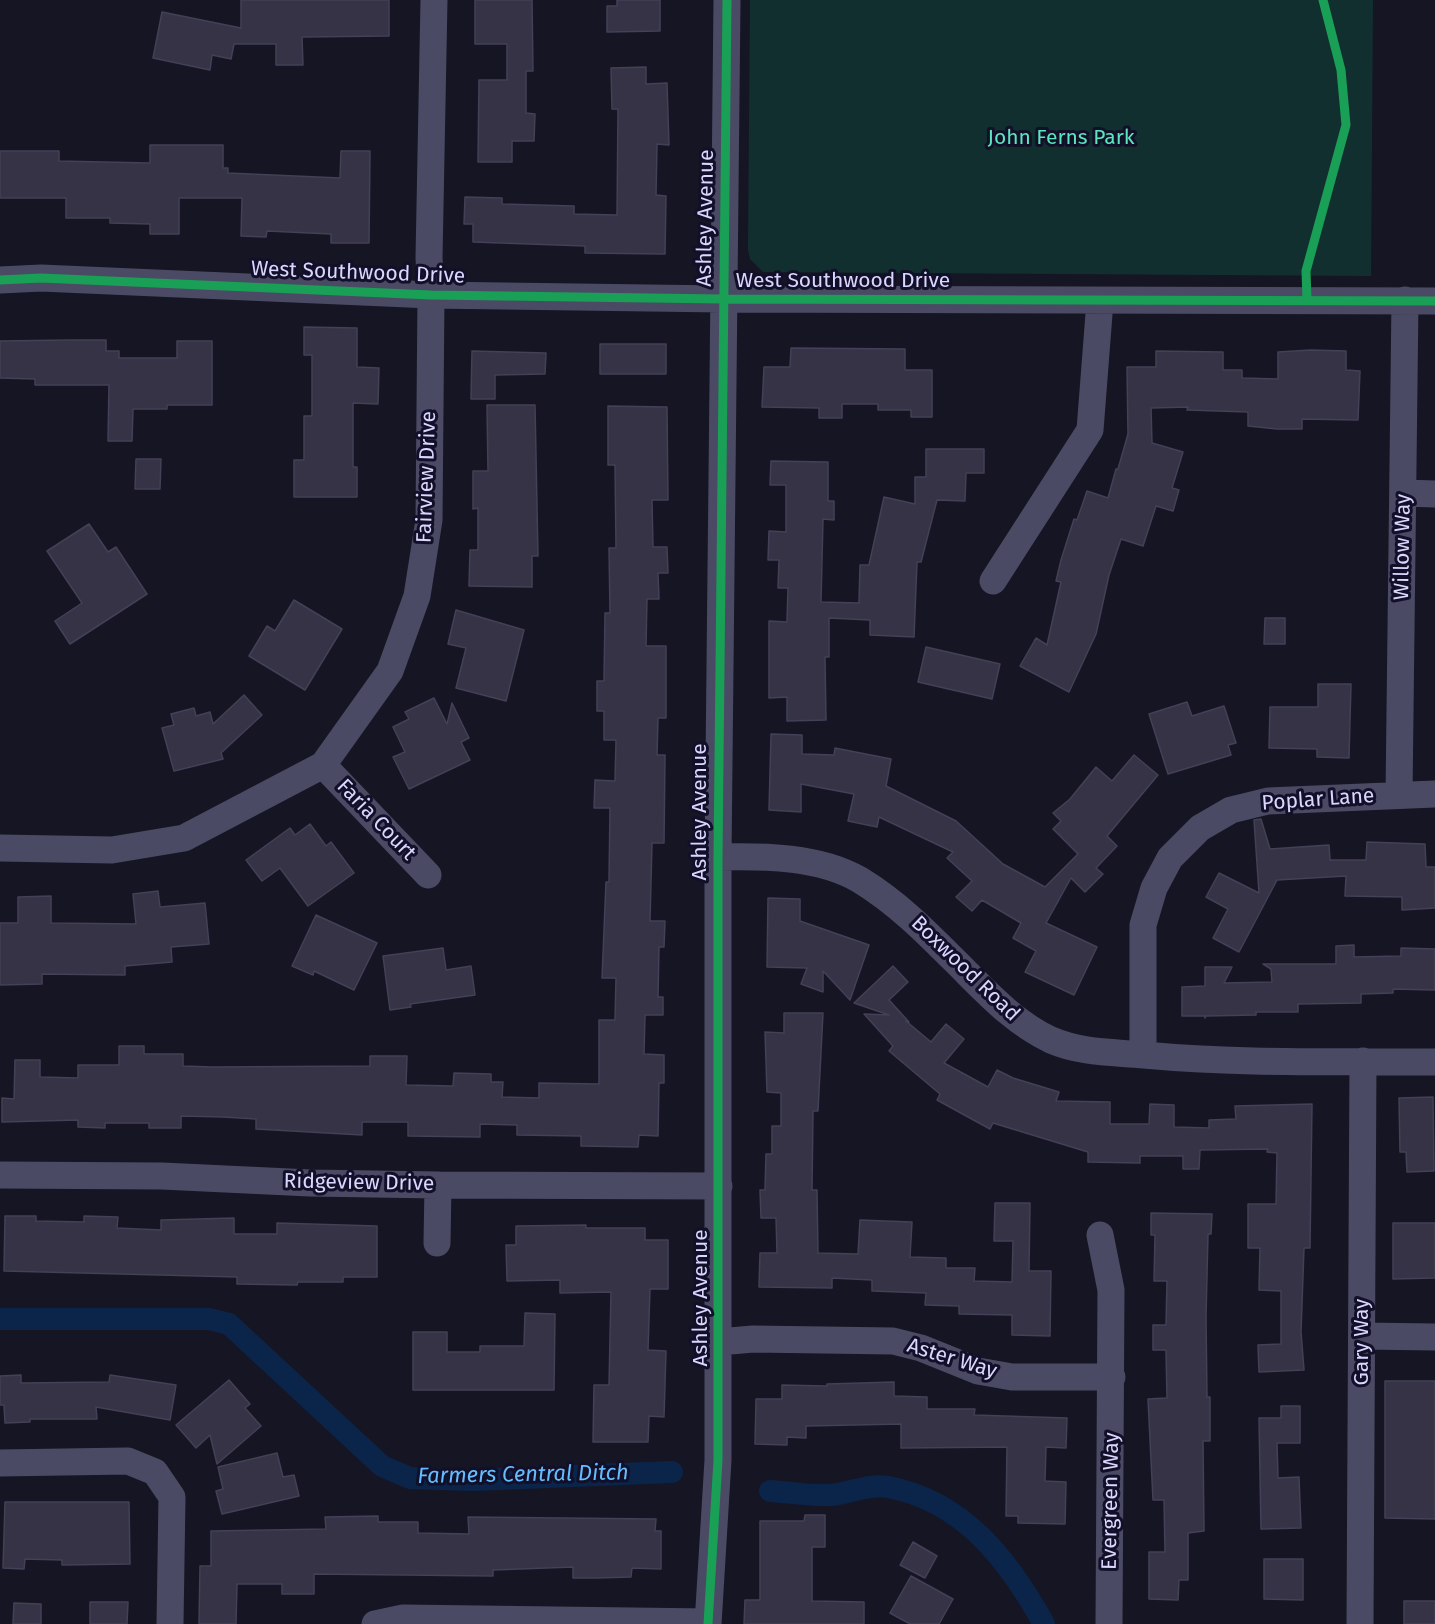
<!DOCTYPE html>
<style>
body{margin:0}
canvas{display:block;background:#161523}
</style>
<canvas width="1435" height="1624"></canvas>
<script>
const ctx = document.querySelector('canvas').getContext('2d');
ctx.lineJoin = 'round';
function fill(path, color) { ctx.fillStyle = color; ctx.fill(path, 'evenodd'); }
function trace(path, color, width, dash) { ctx.strokeStyle = color; ctx.lineWidth = width; ctx.lineCap = dash ? 'butt' : 'round'; ctx.setLineDash(dash || []); ctx.stroke(path); }
function label(font, color, halo, rows, align = 'center') {
  ctx.font = font + ' "Fira Sans",sans-serif'; ctx.lineWidth = 6; ctx.setLineDash([]); ctx.textBaseline = 'middle'; ctx.strokeStyle = halo; ctx.fillStyle = color; for (const [text, x, y, turn = 0] of rows) {
    ctx.save(); ctx.translate(x, y); ctx.rotate((+turn || 0) * Math.PI / 180); ctx.textAlign = isNaN(turn) ? turn : align; if (halo) ctx.strokeText(text, 0, 0); ctx.fillText(text, 0, 0); ctx.restore();
  }
}
fill(new Path2D(`
 M 750,0 L 1373,0 L 1371,276 L 763,272 L 750,259 L 748,250 Z`), '#122f2f');
trace(new Path2D(`
 M 0,1319 L 209,1319 L 229,1324 L 382,1466 L 410,1478 L 473,1480 L 672,1472
 M 770,1491 C 789,1492 810,1496 830,1495 C 848,1494 870,1483 888,1487 C 964,1501 1009,1561 1044,1624`), '#0b2449', 22);
const building = new Path2D(`
 M 241,0 L 389,0 L 389,36 L 302,37 L 303,65 L 276,65 L 276,44 L 234,44 L 231,59 L 212,55 L 210,70 L 153,58 L 162,12 L 241,28 Z
 M 475,0 L 532,0 L 533,71 L 526,71 L 526,113 L 535,114 L 534,141 L 512,141 L 512,162 L 478,162 L 479,80 L 507,80 L 507,44 L 475,44 Z
 M 617,0 L 660,0 L 660,31 L 607,32 L 607,6 L 617,6 Z
 M 646,67 L 646,84 L 667,83 L 669,145 L 657,144 L 656,195 L 666,196 L 665,254 L 585,253 L 585,246 L 473,242 L 473,224 L 464,224 L 465,197 L 502,198 L 502,204 L 574,206 L 574,214 L 617,215 L 618,109 L 612,109 L 611,68 Z
 M 150,145 L 223,145 L 223,168 L 228,168 L 228,173 L 340,178 L 341,151 L 370,151 L 369,243 L 331,243 L 331,234 L 267,231 L 266,237 L 241,236 L 242,198 L 179,198 L 179,234 L 150,234 L 150,224 L 110,223 L 110,218 L 66,218 L 66,198 L 0,198 L 0,151 L 59,151 L 59,161 L 150,163 Z
 M 304,327 L 357,328 L 357,367 L 379,368 L 378,404 L 353,403 L 353,467 L 357,467 L 357,497 L 294,497 L 294,460 L 304,460 L 304,416 L 312,416 L 312,355 L 304,355 Z
 M 70,340 L 106,340 L 106,351 L 119,351 L 119,358 L 177,358 L 177,341 L 212,341 L 212,405 L 167,405 L 167,409 L 133,409 L 132,441 L 108,441 L 109,385 L 35,385 L 35,379 L 0,378 L 0,341 Z
 M 600,344 L 666,344 L 666,374 L 600,374 Z
 M 791,348 L 905,349 L 905,370 L 932,370 L 932,417 L 911,417 L 911,410 L 878,410 L 878,404 L 842,404 L 842,418 L 819,418 L 819,408 L 762,407 L 764,367 L 790,367 Z
 M 1311,350 L 1346,351 L 1346,370 L 1360,371 L 1358,420 L 1302,419 L 1302,429 L 1277,429 L 1248,426 L 1248,412 L 1187,410 L 1188,407 L 1151,408 L 1152,443 L 1183,452 L 1172,488 L 1179,490 L 1173,511 L 1156,506 L 1143,546 L 1121,539 L 1109,575 L 1096,634 L 1069,692 L 1020,666 L 1036,638 L 1047,645 L 1061,582 L 1056,581 L 1061,560 L 1074,519 L 1077,520 L 1087,491 L 1108,498 L 1116,469 L 1118,469 L 1128,434 L 1127,367 L 1156,367 L 1156,351 L 1223,352 L 1223,370 L 1242,370 L 1242,378 L 1278,379 L 1278,352 Z
 M 472,351 L 546,353 L 545,374 L 495,375 L 495,399 L 471,399 Z
 M 487,405 L 535,405 L 538,556 L 532,556 L 532,587 L 469,586 L 470,550 L 478,550 L 478,508 L 473,509 L 473,471 L 488,471 Z
 M 608,406 L 667,407 L 668,500 L 652,500 L 653,547 L 667,547 L 668,573 L 658,573 L 659,599 L 647,599 L 646,646 L 666,646 L 666,718 L 658,718 L 657,755 L 665,755 L 664,843 L 652,843 L 650,921 L 665,921 L 664,947 L 659,947 L 658,997 L 663,997 L 663,1015 L 645,1015 L 644,1054 L 664,1055 L 664,1083 L 659,1083 L 658,1136 L 639,1135 L 638,1147 L 581,1146 L 581,1136 L 517,1135 L 517,1125 L 480,1124 L 480,1137 L 408,1136 L 408,1122 L 362,1122 L 362,1135 L 256,1129 L 256,1119 L 223,1117 L 181,1116 L 181,1128 L 149,1128 L 149,1123 L 105,1123 L 105,1128 L 78,1127 L 78,1120 L 2,1122 L 2,1098 L 14,1099 L 15,1060 L 40,1060 L 40,1077 L 78,1078 L 78,1065 L 119,1065 L 119,1046 L 144,1046 L 144,1054 L 183,1054 L 183,1066 L 212,1067 L 370,1066 L 370,1056 L 407,1056 L 406,1085 L 453,1086 L 454,1073 L 491,1074 L 491,1082 L 503,1082 L 502,1097 L 539,1098 L 539,1083 L 599,1084 L 599,1020 L 615,1020 L 616,978 L 602,978 L 606,882 L 609,882 L 610,808 L 594,808 L 595,780 L 615,781 L 616,740 L 604,740 L 604,711 L 597,711 L 597,681 L 604,681 L 605,613 L 610,613 L 609,548 L 616,548 L 615,465 L 608,465 Z
 M 926,449 L 984,449 L 984,473 L 966,473 L 965,501 L 937,500 L 921,562 L 917,562 L 914,637 L 870,635 L 870,620 L 829,618 L 829,657 L 825,657 L 826,720 L 787,721 L 787,697 L 769,698 L 769,621 L 787,622 L 788,588 L 778,588 L 779,560 L 768,560 L 769,531 L 786,532 L 786,485 L 770,485 L 771,461 L 828,462 L 828,501 L 834,501 L 834,520 L 823,519 L 821,602 L 859,603 L 860,565 L 869,565 L 884,497 L 915,504 L 915,477 L 926,477 Z
 M 136,459 L 161,459 L 160,489 L 135,489 Z
 M 89,524 L 108,552 L 116,547 L 147,594 L 70,644 L 55,621 L 82,603 L 47,551 Z
 M 294,600 L 342,629 L 305,690 L 249,656 L 267,626 L 275,631 Z
 M 456,610 L 524,630 L 506,701 L 456,688 L 466,648 L 448,644 Z
 M 1265,618 L 1285,618 L 1285,644 L 1264,644 Z
 M 926,647 L 1000,664 L 992,699 L 918,682 Z
 M 1318,684 L 1351,684 L 1349,758 L 1317,757 L 1317,749 L 1269,748 L 1270,707 L 1318,707 Z
 M 244,695 L 262,715 L 221,753 L 223,759 L 174,771 L 162,728 L 174,725 L 171,714 L 194,708 L 196,716 L 210,712 L 213,724 Z
 M 434,698 L 447,724 L 452,703 L 469,738 L 461,742 L 470,760 L 409,789 L 393,757 L 405,752 L 393,727 L 409,719 L 405,712 Z
 M 1187,702 L 1192,716 L 1224,706 L 1236,743 L 1228,745 L 1231,755 L 1168,774 L 1149,714 Z
 M 771,734 L 802,735 L 802,754 L 834,755 L 835,748 L 891,759 L 886,786 L 956,821 L 1003,864 L 1045,887 L 1078,854 L 1053,829 L 1061,821 L 1053,813 L 1070,799 L 1096,767 L 1112,781 L 1134,755 L 1158,775 L 1107,836 L 1117,846 L 1096,868 L 1103,874 L 1085,892 L 1071,878 L 1046,923 L 1097,947 L 1074,995 L 1025,972 L 1036,951 L 1013,938 L 1021,923 L 982,900 L 972,911 L 956,897 L 972,881 L 947,858 L 953,852 L 879,817 L 877,827 L 848,821 L 854,794 L 801,784 L 801,812 L 769,810 Z
 M 1261,819 L 1270,849 L 1329,845 L 1330,860 L 1366,860 L 1367,842 L 1425,844 L 1426,867 L 1435,867 L 1435,908 L 1402,910 L 1402,897 L 1345,896 L 1346,876 L 1277,880 L 1239,952 L 1213,938 L 1228,909 L 1206,897 L 1219,873 L 1259,893 L 1254,820 Z
 M 310,824 L 326,846 L 331,842 L 354,873 L 308,906 L 280,868 L 262,881 L 246,860 L 290,828 L 295,835 Z
 M 158,891 L 160,907 L 205,903 L 209,944 L 171,947 L 172,962 L 125,966 L 125,975 L 42,974 L 42,984 L 0,985 L 0,923 L 18,923 L 18,897 L 51,896 L 51,923 L 136,924 L 133,894 Z
 M 768,898 L 800,899 L 800,921 L 869,945 L 850,1000 L 823,971 L 823,992 L 801,984 L 807,968 L 767,967 Z
 M 316,915 L 377,943 L 354,990 L 314,971 L 313,975 L 292,966 Z
 M 1354,945 L 1354,957 L 1401,956 L 1401,948 L 1435,949 L 1435,990 L 1393,989 L 1393,993 L 1361,994 L 1361,1003 L 1298,1004 L 1298,1012 L 1256,1012 L 1256,1015 L 1206,1016 L 1205,1018 L 1205,1016 L 1182,1016 L 1182,987 L 1205,986 L 1205,967 L 1232,967 L 1224,983 L 1272,982 L 1271,969 L 1263,964 L 1336,964 L 1336,946 Z
 M 443,948 L 446,970 L 471,966 L 475,995 L 410,1004 L 411,1007 L 390,1010 L 383,956 Z
 M 893,966 L 908,982 L 889,1000 L 909,1022 L 906,1021 L 931,1042 L 946,1024 L 964,1039 L 944,1063 L 988,1087 L 997,1070 L 1013,1078 L 1059,1092 L 1056,1101 L 1110,1102 L 1110,1124 L 1149,1124 L 1150,1104 L 1174,1105 L 1174,1127 L 1209,1128 L 1209,1120 L 1236,1119 L 1235,1106 L 1312,1104 L 1310,1248 L 1304,1248 L 1301,1332 L 1304,1370 L 1259,1372 L 1258,1345 L 1281,1344 L 1281,1291 L 1259,1290 L 1260,1248 L 1248,1248 L 1248,1204 L 1276,1204 L 1277,1153 L 1267,1152 L 1268,1149 L 1200,1150 L 1199,1169 L 1183,1169 L 1183,1156 L 1140,1156 L 1140,1163 L 1088,1162 L 1088,1152 L 993,1123 L 990,1129 L 937,1100 L 940,1094 L 889,1051 L 893,1046 L 864,1014 L 889,1015 L 854,1003 Z
 M 784,1013 L 823,1013 L 818,1111 L 813,1111 L 812,1190 L 817,1190 L 818,1253 L 858,1254 L 860,1220 L 912,1222 L 910,1257 L 946,1258 L 946,1268 L 975,1268 L 974,1281 L 1012,1282 L 1013,1241 L 994,1241 L 995,1203 L 1030,1203 L 1029,1271 L 1051,1271 L 1050,1336 L 1012,1335 L 1012,1315 L 959,1314 L 959,1306 L 925,1305 L 926,1293 L 872,1291 L 872,1280 L 832,1278 L 832,1288 L 759,1287 L 760,1253 L 777,1253 L 776,1218 L 761,1218 L 760,1190 L 765,1190 L 766,1154 L 772,1154 L 772,1126 L 781,1126 L 781,1093 L 767,1092 L 765,1032 L 784,1033 Z
 M 1433,1097 L 1434,1171 L 1407,1172 L 1406,1152 L 1400,1152 L 1399,1098 Z
 M 1151,1213 L 1212,1214 L 1211,1234 L 1208,1234 L 1206,1317 L 1207,1397 L 1210,1397 L 1210,1441 L 1203,1441 L 1204,1531 L 1188,1533 L 1188,1580 L 1179,1580 L 1178,1600 L 1149,1599 L 1149,1552 L 1165,1552 L 1164,1500 L 1153,1500 L 1148,1399 L 1167,1398 L 1166,1350 L 1153,1350 L 1153,1325 L 1166,1325 L 1167,1281 L 1154,1281 L 1155,1235 L 1151,1235 Z
 M 5,1216 L 36,1216 L 36,1221 L 84,1222 L 84,1216 L 118,1217 L 117,1228 L 161,1230 L 161,1220 L 234,1218 L 234,1234 L 277,1234 L 277,1223 L 377,1226 L 377,1277 L 343,1277 L 343,1282 L 298,1282 L 297,1285 L 237,1284 L 237,1277 L 4,1271 Z
 M 1393,1223 L 1435,1223 L 1435,1278 L 1393,1279 Z
 M 586,1225 L 586,1228 L 645,1228 L 645,1240 L 668,1240 L 668,1289 L 650,1289 L 648,1350 L 666,1351 L 664,1417 L 649,1416 L 648,1442 L 593,1442 L 594,1385 L 609,1385 L 611,1292 L 560,1293 L 560,1280 L 507,1281 L 506,1245 L 516,1245 L 516,1226 Z
 M 525,1313 L 555,1314 L 554,1390 L 413,1390 L 413,1332 L 447,1332 L 447,1352 L 480,1352 L 480,1346 L 524,1346 Z
 M 21,1375 L 21,1383 L 109,1382 L 110,1375 L 176,1385 L 170,1420 L 96,1407 L 97,1419 L 30,1419 L 30,1422 L 5,1423 L 4,1405 L 0,1405 L 0,1376 Z
 M 229,1380 L 250,1404 L 245,1408 L 261,1426 L 217,1464 L 210,1435 L 196,1448 L 176,1425 Z
 M 1385,1381 L 1435,1381 L 1435,1519 L 1385,1518 Z
 M 894,1382 L 894,1396 L 927,1397 L 927,1409 L 975,1409 L 974,1415 L 1067,1418 L 1066,1448 L 1046,1447 L 1045,1481 L 1066,1482 L 1065,1524 L 1018,1523 L 1018,1516 L 1006,1516 L 1007,1447 L 901,1448 L 901,1424 L 806,1426 L 806,1438 L 787,1437 L 787,1445 L 755,1444 L 756,1399 L 782,1399 L 782,1385 L 827,1386 L 827,1384 Z
 M 1281,1406 L 1300,1406 L 1300,1443 L 1277,1443 L 1278,1478 L 1299,1477 L 1301,1528 L 1261,1529 L 1259,1418 L 1281,1418 Z
 M 277,1453 L 283,1477 L 294,1475 L 299,1496 L 222,1514 L 216,1491 L 223,1489 L 218,1467 Z
 M 5,1502 L 129,1502 L 130,1564 L 62,1565 L 62,1560 L 25,1559 L 24,1569 L 3,1568 Z
 M 805,1515 L 825,1515 L 825,1547 L 812,1547 L 812,1601 L 864,1602 L 864,1624 L 744,1624 L 745,1600 L 760,1600 L 760,1521 L 804,1521 Z
 M 378,1516 L 378,1522 L 418,1522 L 418,1533 L 469,1534 L 468,1517 L 656,1519 L 655,1531 L 661,1531 L 661,1569 L 632,1568 L 631,1577 L 596,1578 L 573,1578 L 573,1567 L 493,1570 L 493,1576 L 314,1574 L 314,1594 L 282,1594 L 282,1584 L 237,1584 L 236,1624 L 199,1624 L 200,1566 L 211,1566 L 211,1531 L 326,1529 L 325,1517 Z
 M 913,1542 L 937,1556 L 925,1578 L 900,1565 Z
 M 1264,1559 L 1303,1559 L 1303,1600 L 1264,1599 Z
 M 911,1576 L 953,1599 L 939,1624 L 910,1624 L 890,1613 Z
 M 1404,1601 L 1435,1601 L 1435,1624 L 1404,1624 Z
 M 90,1602 L 128,1602 L 127,1624 L 90,1624 Z
 M 14,1603 L 41,1604 L 41,1624 L 13,1624 Z`);
fill(building, '#353345');
trace(building, '#434057', 1.5);
trace(new Path2D(`
 M 0,280 L 41,278 L 431,295 L 722,299 L 1435,301
 M 1404,493 L 1435,494
 M 993,581 L 1090,430 L 1100,301
 M 323,765 L 428,875
 M 1399,794 L 1405,300
 M 0,848 L 112,850 L 184,838 L 323,765 L 390,671 L 417,596 L 429,520 L 431,295 L 429,258 L 434,0
 M 718,857 C 763,856 819,856 860,880 C 901,905 933,939 966,972 C 992,998 1017,1024 1051,1040 C 1081,1053 1112,1052 1144,1055 C 1241,1064 1338,1061 1435,1062
 M 1143,1055 L 1143,925 L 1154,888 L 1170,858 L 1200,828 L 1231,810 L 1268,801 L 1435,794
 M 0,1175 L 162,1176 L 310,1183 L 438,1185 L 719,1186
 M 1100,1235 L 1111,1290 L 1109,1624
 M 437,1243 L 438,1185
 M 1362,1336 L 1435,1337
 M 719,1342 L 753,1339 L 893,1341 L 921,1348 L 978,1371 L 1012,1377 L 1112,1377
 M 0,1463 L 128,1461 L 155,1472 L 172,1497 L 170,1624
 M 375,1624 L 403,1618 L 708,1622
 M 708,1624 L 718,1460 L 718,857 L 727,0
 M 1360,1624 L 1363,1061`), '#4a4a64', 27);
trace(new Path2D(`
 M 0,280 L 41,278 L 431,295 L 722,299 L 1435,301
 M 1307,300 L 1306,271 L 1346,125 L 1341,70 L 1323,0
 M 708,1624 L 718,1460 L 718,857 L 727,0`), '#1a9f57', 9);
label('21px', '#5ce6be', '#120f29', [
 ["John Ferns Park",1061,138]
]);
label('21px', '#dad7ff', '#120f29', [
 ["Ashley Avenue",706,218,-89],
 ["West Southwood Drive",358,273,2],
 ["West Southwood Drive",843,281],
 ["Fairview Drive",427,477,-88],
 ["Willow Way",1403,547,-89],
 ["Poplar Lane",1318,800,-4],
 ["Ashley Avenue",700,812,-90],
 ["Faria Court",376,820,46],
 ["Boxwood Road",965,969,44],
 ["Ridgeview Drive",359,1183,1],
 ["Ashley Avenue",701,1298,-90],
 ["Gary Way",1362,1342,-90],
 ["Aster Way",952,1359,17],
 ["Evergreen Way",1111,1501,-89]
]);
label('italic 22px', '#65bdff', '#120f29', [
 ["Farmers Central Ditch",523,1475,-1]
]);
</script>
